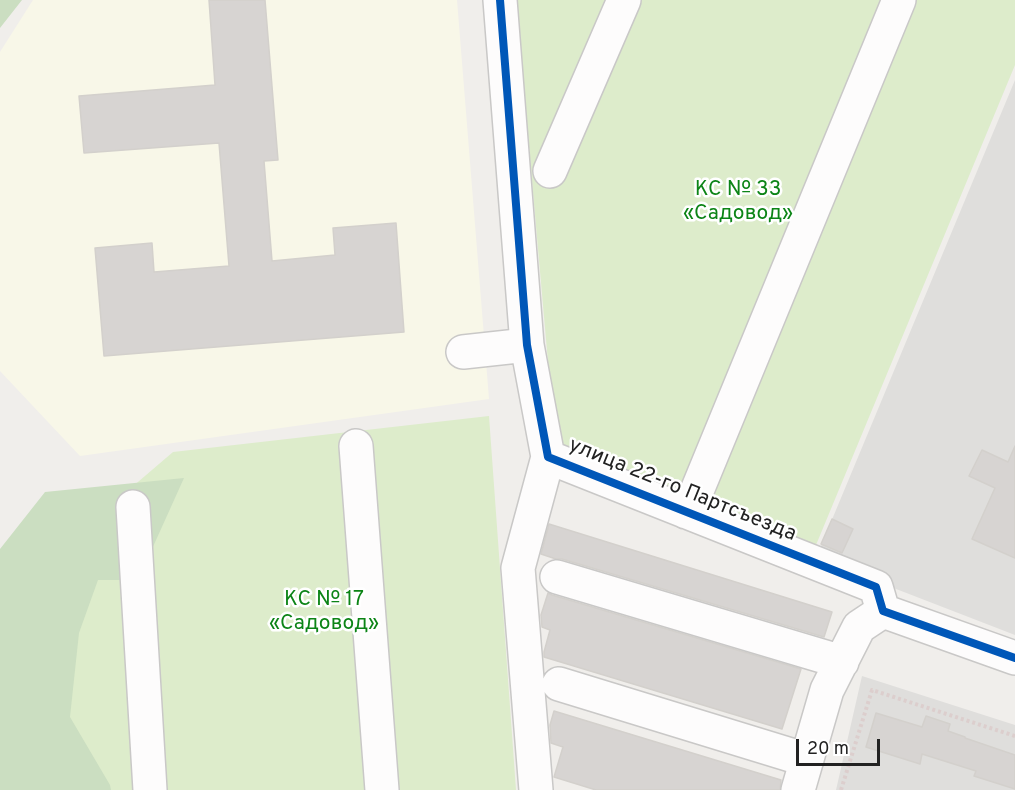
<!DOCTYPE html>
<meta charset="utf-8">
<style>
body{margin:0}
#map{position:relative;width:1015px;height:790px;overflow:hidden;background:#f0eeeb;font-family:Overpass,sans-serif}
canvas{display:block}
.scale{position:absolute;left:796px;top:739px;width:84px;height:27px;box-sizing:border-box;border:3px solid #222;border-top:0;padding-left:8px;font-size:18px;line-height:21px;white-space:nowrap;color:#222;-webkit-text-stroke:4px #fff;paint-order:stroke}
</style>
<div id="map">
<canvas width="1015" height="790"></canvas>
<div class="scale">20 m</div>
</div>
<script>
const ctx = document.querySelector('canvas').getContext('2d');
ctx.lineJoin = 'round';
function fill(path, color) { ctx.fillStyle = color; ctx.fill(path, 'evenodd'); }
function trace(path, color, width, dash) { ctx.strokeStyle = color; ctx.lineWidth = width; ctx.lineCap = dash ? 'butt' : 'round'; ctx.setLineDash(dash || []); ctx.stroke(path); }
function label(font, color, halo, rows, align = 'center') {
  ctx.font = font + ' Overpass,sans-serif'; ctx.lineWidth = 5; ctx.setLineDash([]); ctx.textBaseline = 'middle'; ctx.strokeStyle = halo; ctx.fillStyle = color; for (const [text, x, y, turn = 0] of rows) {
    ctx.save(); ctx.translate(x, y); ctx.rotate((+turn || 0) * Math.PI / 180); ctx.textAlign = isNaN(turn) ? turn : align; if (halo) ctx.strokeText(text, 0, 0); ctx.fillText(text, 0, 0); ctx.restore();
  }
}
fill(new Path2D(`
 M 1015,80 L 1015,635 L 816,558 Z
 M 862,676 L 1015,725 L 1015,790 L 836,790 Z`), '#dfdedc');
fill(new Path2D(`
 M 33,0 L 457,0 L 489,399 L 80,456 L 0,371 L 0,52 Z`), '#f8f7e8');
fill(new Path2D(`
 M 516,0 L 1015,0 L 1015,65 L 816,545 L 694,498 L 555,441 Z
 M 489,416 L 516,790 L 0,790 L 0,600 L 173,452 Z`), '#ddeccb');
fill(new Path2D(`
 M 0,0 L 22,0 L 0,28 Z
 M 184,478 L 138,580 L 98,580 L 79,633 L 70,717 L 110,785 L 111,790 L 0,790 L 0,549 L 45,492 Z`), '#cbdec1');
const building = new Path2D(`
 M 209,0 L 265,0 L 278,160 L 264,161 L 272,261 L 335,255 L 333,228 L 396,223 L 404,332 L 104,356 L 95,248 L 152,243 L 154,272 L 229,266 L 219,143 L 84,153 L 79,96 L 215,85 Z
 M 1015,446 L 1015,558 L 972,539 L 995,488 L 969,476 L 982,450 L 1008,462 Z
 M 832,519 L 853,529 L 842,553 L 821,544 Z
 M 549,524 L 832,612 L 824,637 L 562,559 L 556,559 L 541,554 Z
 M 548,593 L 552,595 L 801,669 L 782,729 L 544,657 L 544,652 L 550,630 L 542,627 L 541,615 Z
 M 554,711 L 781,780 L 780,790 L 596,790 L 554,777 L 563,747 L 551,743 L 550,725 Z
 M 876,713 L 922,727 L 926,716 L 950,724 L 948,731 L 965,737 L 965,738 L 1015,755 L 1015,789 L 974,776 L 976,771 L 922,754 L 920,764 L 866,747 Z`);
fill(building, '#d7d4d2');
trace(building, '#d3d0cc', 1.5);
const minor = new Path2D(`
 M 500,0 L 527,345 L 548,457 L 518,568 L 536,790
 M 550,171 L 624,0
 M 463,352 L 527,345
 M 356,446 L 382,790
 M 548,457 L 876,587 L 883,611 L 1015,658
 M 133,507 L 150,790
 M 686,512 L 694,498 L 899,0
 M 557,577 L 842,662
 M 559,684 L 807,760
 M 798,790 L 827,690 L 859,627 L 883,611`);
trace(minor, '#c9c8c7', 36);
trace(new Path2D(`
 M 841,790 L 872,690 L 1015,736`), '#dccecd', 4, [3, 3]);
trace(minor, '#fdfcfc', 33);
trace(new Path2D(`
 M 500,0 L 527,345 L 548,457 L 876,587 L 883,611 L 1015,658`), '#0057b8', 8);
label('21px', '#0c8416', '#fff', [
 ["КС № 33",738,191],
 ["«Садовод»",738,215],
 ["КС № 17",324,601],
 ["«Садовод»",324,625]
]);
label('21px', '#222', '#fff', [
 ["улица 22-го Партсъезда",682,491,22]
]);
</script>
